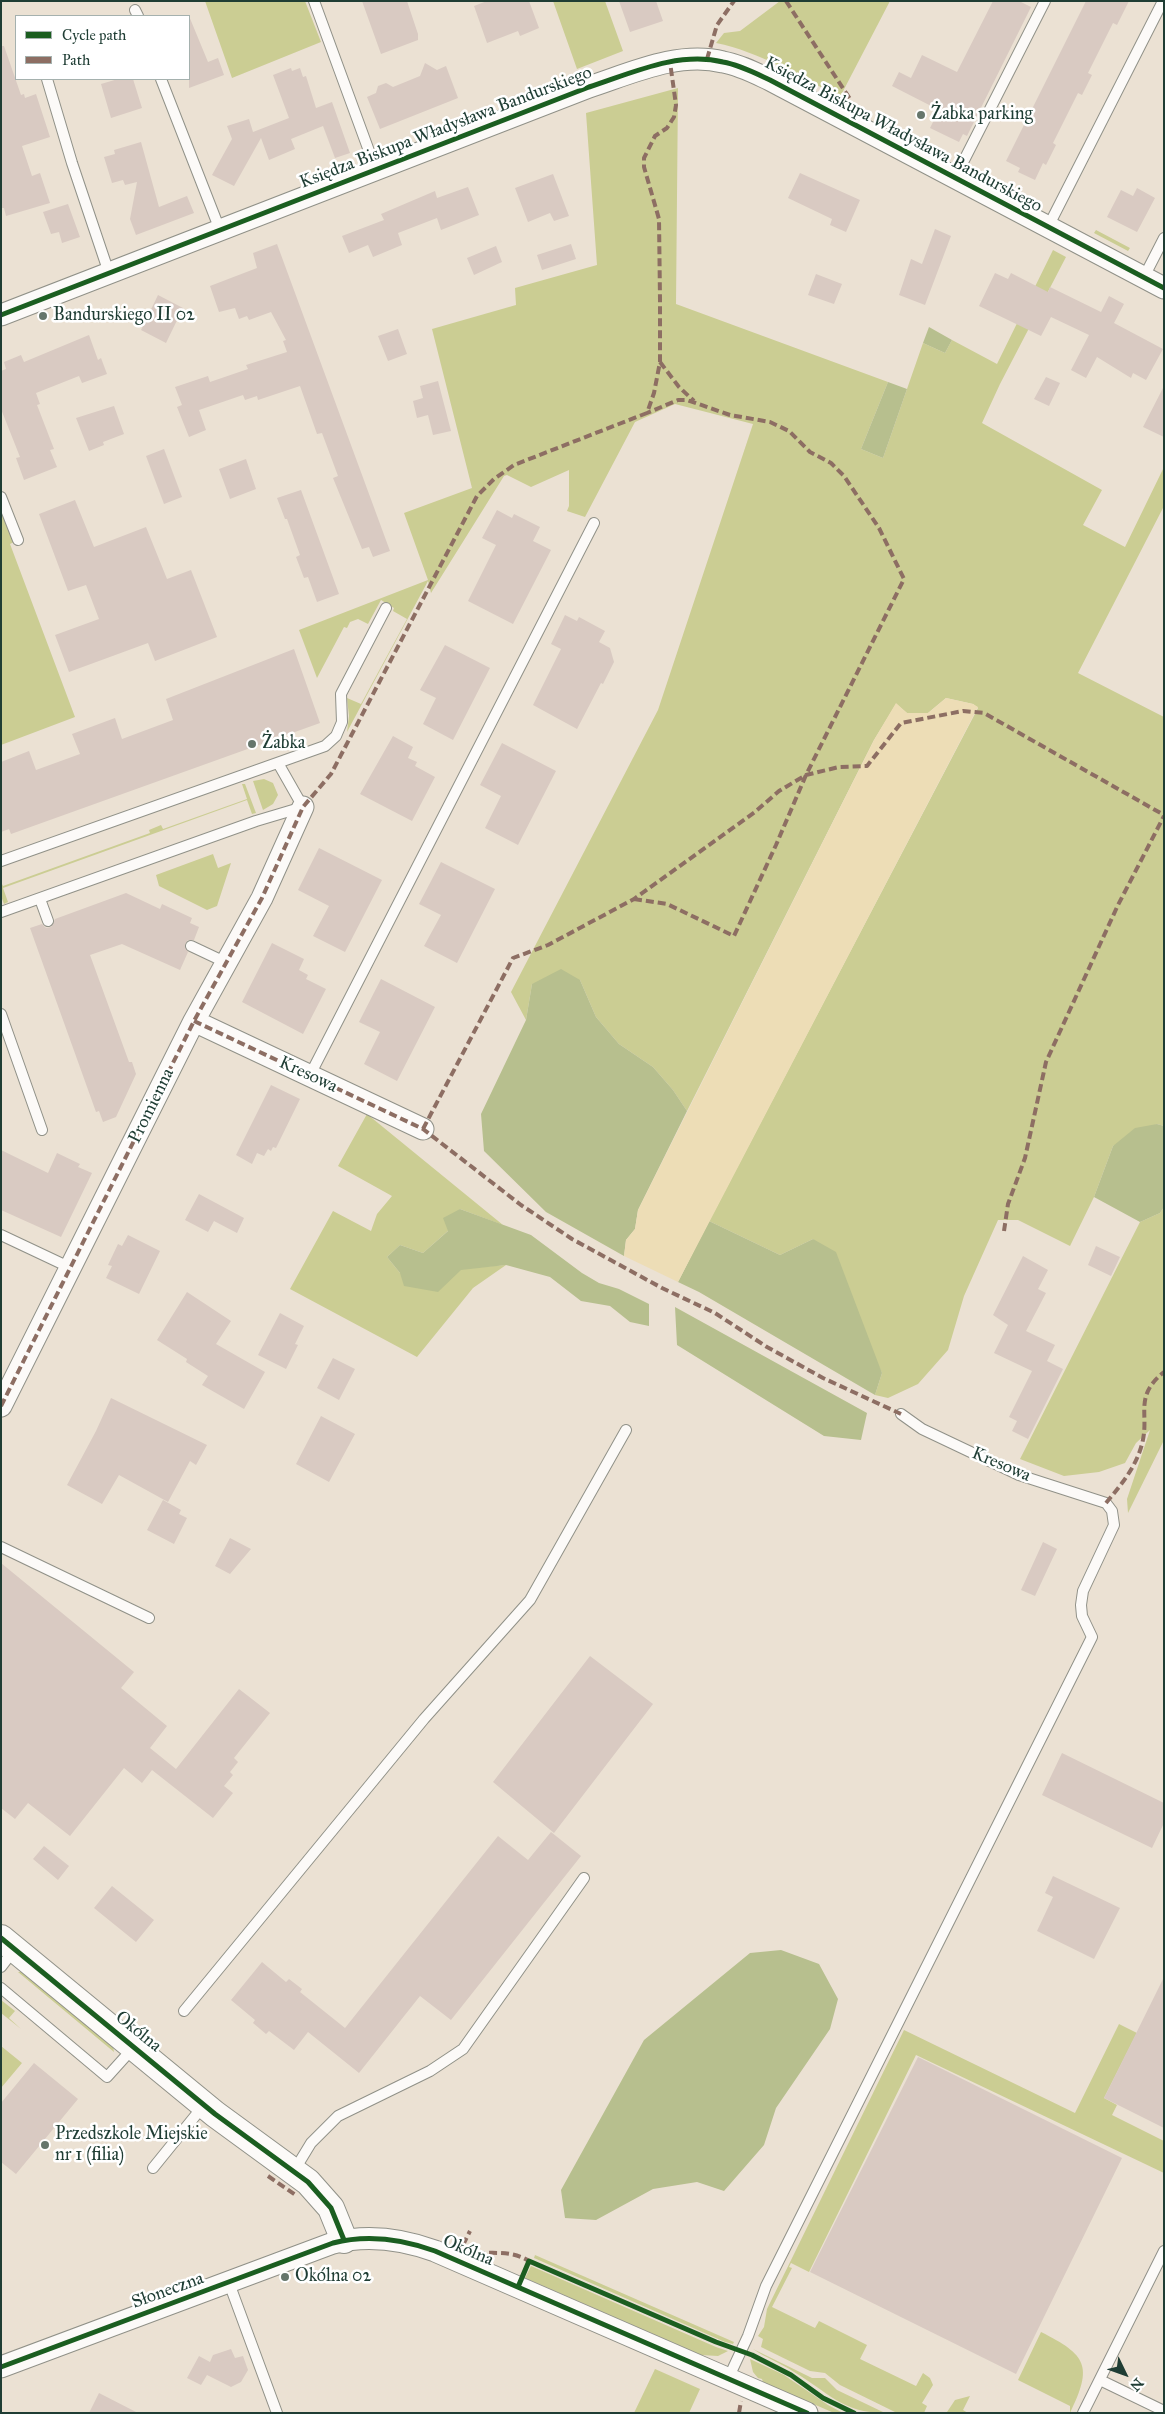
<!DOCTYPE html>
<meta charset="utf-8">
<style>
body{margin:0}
#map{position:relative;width:1165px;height:2414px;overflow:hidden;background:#ebe1d3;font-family:"IM FELL Great Primer",serif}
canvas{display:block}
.frame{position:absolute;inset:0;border:2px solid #1f3d34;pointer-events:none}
.legend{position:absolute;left:15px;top:15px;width:175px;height:65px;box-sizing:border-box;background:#fff;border:1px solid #a5b1ae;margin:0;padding:6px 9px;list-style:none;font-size:15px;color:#1f3d34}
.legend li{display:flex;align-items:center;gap:10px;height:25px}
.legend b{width:25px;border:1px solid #a5b1ae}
.north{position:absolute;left:1100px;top:2349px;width:50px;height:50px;-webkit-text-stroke:4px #fff;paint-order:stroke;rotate:132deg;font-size:14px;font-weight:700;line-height:20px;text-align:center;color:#1f3d34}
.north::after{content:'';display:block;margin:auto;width:18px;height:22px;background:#1f3d34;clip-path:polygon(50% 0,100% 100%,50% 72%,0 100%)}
</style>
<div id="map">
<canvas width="1165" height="2414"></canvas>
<div class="frame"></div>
<ul class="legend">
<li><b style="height:6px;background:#1b5e20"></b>Cycle path</li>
<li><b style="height:6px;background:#8d6e63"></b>Path</li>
</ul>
<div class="north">N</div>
</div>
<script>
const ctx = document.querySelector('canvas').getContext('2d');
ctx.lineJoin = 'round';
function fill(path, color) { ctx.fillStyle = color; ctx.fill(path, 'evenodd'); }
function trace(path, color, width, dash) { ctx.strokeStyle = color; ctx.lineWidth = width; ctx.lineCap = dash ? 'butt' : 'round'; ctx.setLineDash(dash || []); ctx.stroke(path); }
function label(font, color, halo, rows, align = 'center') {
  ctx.font = font + ' "IM FELL Great Primer",serif'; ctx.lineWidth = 5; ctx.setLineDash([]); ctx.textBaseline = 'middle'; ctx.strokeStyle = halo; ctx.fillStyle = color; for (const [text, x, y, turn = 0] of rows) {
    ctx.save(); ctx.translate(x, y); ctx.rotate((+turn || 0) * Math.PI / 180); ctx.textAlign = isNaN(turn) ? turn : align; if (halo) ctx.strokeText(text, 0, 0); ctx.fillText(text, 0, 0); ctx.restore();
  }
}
fill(new Path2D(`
 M 205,1 L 305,1 L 321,42 L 232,78 Z
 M 553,1 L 605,1 L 623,51 L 577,69 Z
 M 780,1 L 890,1 L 840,97 C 800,77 760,52 716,43 L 724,33 L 740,31 Z
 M 678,88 L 676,304 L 888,382 L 861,449 L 883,458 L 923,343 L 945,353 L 952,340 L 997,364 L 1053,250 L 1066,257 L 1000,384 L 982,423 L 1102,490 L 1083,525 L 1125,547 L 1164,467 L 1164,506 L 1078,673 L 1164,717 L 1164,1126 L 1157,1124 L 1113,1146 L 1094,1197 L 1070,1246 L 1018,1220 L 998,1220 L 964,1296 L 948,1350 L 918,1384 L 888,1398 L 875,1395 L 882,1373 L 813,1239 L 780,1255 L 709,1221 L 978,708 L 973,704 L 946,698 L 928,713 L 907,713 L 896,704 L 874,740 L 687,1111 L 673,1090 L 653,1067 L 619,1044 L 596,1017 L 580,980 L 532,984 L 526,1020 L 511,992 L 658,710 L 753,424 L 675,404 L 635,422 L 585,517 L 567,511 L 569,506 L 569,470 L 531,487 L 507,475 L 504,476 L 431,593 L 428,581 L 347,732 L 349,716 L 347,698 L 361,704 L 407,619 L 393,611 L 394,608 L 381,600 L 368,624 L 358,619 L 350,622 L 347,628 L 344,627 L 317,678 L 299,630 L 428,580 L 404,513 L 472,488 L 432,329 L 516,305 L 515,288 L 597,265 L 586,113 Z
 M 1096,230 L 1130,248 L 1128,251 L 1094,233 Z
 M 1,511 L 14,542 L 10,544 L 75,717 L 1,745 Z
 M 264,779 L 273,783 L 278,795 L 273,804 L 263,810 L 253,781 Z
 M 242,784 L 245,784 L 256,813 L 252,814 L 247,800 L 3,888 L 8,902 L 4,904 L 1,896 L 1,882 L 3,886 L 150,833 L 149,830 L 161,825 L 163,829 L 247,799 Z
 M 213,854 L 218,868 L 231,863 L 217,906 L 207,910 L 159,886 L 156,875 Z
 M 367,1114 L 503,1225 L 460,1209 L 449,1230 L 423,1253 L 400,1245 L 387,1257 L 400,1273 L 506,1265 L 473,1288 L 417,1357 L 290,1289 L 333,1211 L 371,1231 L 377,1214 L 392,1196 L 338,1166 Z
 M 1164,1207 L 1164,1440 L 1128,1513 L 1127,1499 L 1150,1430 L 1136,1443 L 1125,1463 L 1099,1472 L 1064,1476 L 1020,1459 L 1140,1222 L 1160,1213 Z
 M 18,1972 L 23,1972 L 113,2046 L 114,2052 Z
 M 1,2000 L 15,2011 L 9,2018 L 21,2029 L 1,2013 Z
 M 1119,2024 L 1137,2033 L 1104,2098 L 1117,2105 L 1112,2115 L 1164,2141 L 1164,2173 L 916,2055 L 809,2272 L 791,2263 L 789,2267 L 792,2268 L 772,2307 L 815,2328 L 819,2321 L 867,2345 L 860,2359 L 916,2386 L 923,2373 L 930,2378 L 933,2385 L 922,2403 L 927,2406 L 924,2413 L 897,2413 L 840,2385 L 825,2373 L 810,2371 L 761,2347 L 763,2339 L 758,2336 L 764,2327 L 767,2309 L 904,2030 L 1075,2113 Z
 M 1,2046 L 22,2063 L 1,2088 Z
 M 535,2255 L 734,2342 L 733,2344 L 725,2342 L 534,2258 Z
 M 531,2266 L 716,2347 L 728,2351 L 718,2356 L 701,2355 L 525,2278 Z
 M 1041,2332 C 1087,2355 1093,2366 1070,2413 L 1070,2406 L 1018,2380 Z
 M 753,2349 L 812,2378 L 825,2378 L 837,2390 L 885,2413 C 842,2413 828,2392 794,2372 C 781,2363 766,2358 753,2349 Z
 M 750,2359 L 784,2375 L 828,2405 L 843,2413 L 834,2413 L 763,2382 L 762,2379 L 758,2378 L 753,2372 Z
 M 655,2369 L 700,2389 L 689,2413 L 634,2413 Z
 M 970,2396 L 963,2410 L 968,2413 L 947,2412 L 955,2400 Z`), '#cbcd93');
fill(new Path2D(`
 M 929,327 L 952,340 L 945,353 L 923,343 Z
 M 888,382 L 907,389 L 883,458 L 861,449 Z
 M 561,969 L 580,980 L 596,1017 L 619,1044 L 653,1067 L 673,1090 L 687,1111 L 638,1210 L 635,1229 L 626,1240 L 624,1256 L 546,1212 L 484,1151 L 481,1114 L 526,1020 L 532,984 Z
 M 1157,1124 L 1164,1126 L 1164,1207 L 1160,1213 L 1140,1222 L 1094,1197 L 1113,1146 L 1135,1128 Z
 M 460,1209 L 531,1235 L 582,1273 L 599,1283 L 619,1289 L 649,1304 L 649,1326 L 630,1322 L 610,1306 L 581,1301 L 550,1277 L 506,1265 L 461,1270 L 438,1292 L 404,1286 L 400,1273 L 387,1257 L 400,1245 L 423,1253 L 448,1231 L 443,1218 Z
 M 709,1221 L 780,1255 L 813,1239 L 836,1252 L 882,1373 L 875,1395 L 699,1292 L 678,1282 Z
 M 675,1307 L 867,1413 L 861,1440 L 824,1436 L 677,1345 Z
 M 781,1950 L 819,1964 L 838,1999 L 830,2029 L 776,2108 L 764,2145 L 724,2191 L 697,2182 L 653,2189 L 596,2220 L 565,2218 L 561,2190 L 644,2040 L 750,1953 Z`), '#b7bf8e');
fill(new Path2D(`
 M 946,698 L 973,704 L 978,707 L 678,1282 L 624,1256 L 626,1240 L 635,1229 L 638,1210 L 874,740 L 896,703 L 907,713 L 928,713 Z`), '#edddb6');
fill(new Path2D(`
 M 362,1 L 407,1 L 418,34 L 418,40 L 381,54 Z
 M 487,1 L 529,1 L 539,28 L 520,36 L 518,31 L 487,43 L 474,6 Z
 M 619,1 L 656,1 L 663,21 L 630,32 Z
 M 993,1 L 1019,1 L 1031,7 L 967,136 L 963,134 L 959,142 L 930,128 L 939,110 L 892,86 L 899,72 L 911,78 L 922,55 L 957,72 Z
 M 1086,1 L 1129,1 L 1117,25 L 1113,23 L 1088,73 L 1092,75 L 1082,95 L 1078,93 L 1053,143 L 1056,145 L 1046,165 L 1043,163 L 1035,180 L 1018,172 L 1020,168 L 1006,161 Z
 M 189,16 L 208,62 L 218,58 L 224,75 L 189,88 Z
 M 1,46 L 4,46 L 21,95 L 24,94 L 25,98 L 36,94 L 50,137 L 22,146 L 32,176 L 40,173 L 50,203 L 6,216 L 4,208 L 1,208 Z
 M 425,63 L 437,70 L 446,66 L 458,98 L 380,129 L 367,97 L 376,93 L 378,86 L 386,83 L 393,87 L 420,76 Z
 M 291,68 L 292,71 L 300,68 L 303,77 L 306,76 L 316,108 L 332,102 L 350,153 L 335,158 L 323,126 L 291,139 L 295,149 L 269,160 L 261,138 L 234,186 L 212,175 L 232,139 L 227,126 L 249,119 L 253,132 L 289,118 L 273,75 Z
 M 118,79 L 133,79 L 142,108 L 111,118 L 101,84 Z
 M 141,142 L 159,207 L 187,196 L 194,213 L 136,235 L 130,219 L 137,182 L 125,185 L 123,180 L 112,183 L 104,157 L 115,154 L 114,150 Z
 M 800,173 L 860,200 L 846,232 L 830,225 L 832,219 L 788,198 Z
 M 553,174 L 569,216 L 554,221 L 550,213 L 528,222 L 515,188 Z
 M 468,187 L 479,215 L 441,230 L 437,218 L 398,233 L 402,245 L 373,257 L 368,245 L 349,253 L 342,236 L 384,220 L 381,214 L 435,191 L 437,198 Z
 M 1137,188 L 1155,198 L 1137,232 L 1107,217 L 1121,190 L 1133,196 Z
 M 68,204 L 80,237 L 62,243 L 59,232 L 51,234 L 43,212 Z
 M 935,229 L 951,236 L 925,305 L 899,295 L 911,259 L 922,264 Z
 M 277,244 L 390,551 L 373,557 L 369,547 L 362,549 L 333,478 L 338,476 L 322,433 L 317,434 L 300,386 L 258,400 L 257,396 L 245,400 L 243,395 L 199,410 L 206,430 L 189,437 L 177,407 L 182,405 L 175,387 L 208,376 L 210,382 L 248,369 L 246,365 L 287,352 L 283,341 L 286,340 L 271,312 L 249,320 L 247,316 L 239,319 L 235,308 L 219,312 L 210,286 L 257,268 L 253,253 Z
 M 571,244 L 576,259 L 542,270 L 537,255 Z
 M 496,246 L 502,262 L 474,275 L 467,258 Z
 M 995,273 L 1008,279 L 1011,273 L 1048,292 L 1050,287 L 1101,312 L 1109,296 L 1124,304 L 1114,323 L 1163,349 L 1146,380 L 1133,373 L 1131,378 L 1097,357 L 1086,378 L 1071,370 L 1089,335 L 1051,317 L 1041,336 L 979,306 Z
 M 816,274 L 842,284 L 834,304 L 808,295 Z
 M 158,295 L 183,308 L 166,343 L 141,330 Z
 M 398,329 L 407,354 L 388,361 L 378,336 Z
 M 89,335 L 98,360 L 101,358 L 107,374 L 82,383 L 79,376 L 36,393 L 40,404 L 37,405 L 54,449 L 50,450 L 57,467 L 24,480 L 16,458 L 20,457 L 1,409 L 1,371 L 6,369 L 4,362 L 21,355 L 24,362 Z
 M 1046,377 L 1060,383 L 1049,406 L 1034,399 Z
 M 438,381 L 451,431 L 433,435 L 428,415 L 417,418 L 413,401 L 423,398 L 420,386 Z
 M 1164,386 L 1164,437 L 1143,427 Z
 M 114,406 L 124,434 L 103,442 L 104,445 L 89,451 L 76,418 Z
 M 164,449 L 182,497 L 164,504 L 146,456 Z
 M 246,459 L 256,489 L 230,499 L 219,469 Z
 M 301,490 L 339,594 L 317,602 L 308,577 L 304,578 L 296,557 L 300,555 L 287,519 L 285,519 L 277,498 Z
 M 75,500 L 94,547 L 146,527 L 167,579 L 191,570 L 217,637 L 155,661 L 148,643 L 69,672 L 55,635 L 99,619 L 86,585 L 68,591 L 39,514 Z
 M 497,510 L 512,518 L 514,514 L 540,527 L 533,541 L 551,550 L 513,624 L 468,601 L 496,545 L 482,538 Z
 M 565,615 L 577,621 L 579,617 L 605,631 L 599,642 L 610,648 L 614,662 L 603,684 L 601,683 L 577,729 L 533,705 L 561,649 L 551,644 Z
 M 445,645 L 490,668 L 453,740 L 423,724 L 436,698 L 420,690 Z
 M 294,649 L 320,723 L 11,834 L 9,829 L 1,832 L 1,762 L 29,751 L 36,770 L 80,754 L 72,734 L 115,718 L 122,739 L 173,720 L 166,699 Z
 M 393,736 L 413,747 L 408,758 L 417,762 L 415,766 L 435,777 L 412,821 L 360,794 Z
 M 502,743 L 556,771 L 518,845 L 485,828 L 501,796 L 480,785 Z
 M 319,848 L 382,880 L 345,952 L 313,936 L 329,906 L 298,890 Z
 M 441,862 L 495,889 L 457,963 L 424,946 L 441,915 L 419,904 Z
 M 126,893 L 160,909 L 162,904 L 192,918 L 190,923 L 199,927 L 194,940 L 188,940 L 185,944 L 188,952 L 180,970 L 122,944 L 90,955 L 129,1062 L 132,1062 L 136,1074 L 116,1117 L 103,1122 L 99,1111 L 96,1112 L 30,928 L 42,924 L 46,928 L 51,927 L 55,919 Z
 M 272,943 L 304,959 L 299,970 L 308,975 L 306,979 L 326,989 L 303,1034 L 242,1002 Z
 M 381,979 L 435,1007 L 397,1081 L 364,1064 L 380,1032 L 359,1022 Z
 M 271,1085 L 300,1099 L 276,1148 L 273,1147 L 271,1151 L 268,1149 L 264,1156 L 257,1153 L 252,1164 L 236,1155 Z
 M 1,1150 L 48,1173 L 57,1153 L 80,1164 L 78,1167 L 92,1173 L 61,1237 L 1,1210 Z
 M 199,1194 L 244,1218 L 237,1233 L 214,1221 L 208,1232 L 185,1220 Z
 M 128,1235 L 160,1251 L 139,1294 L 106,1278 L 112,1266 L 108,1265 L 118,1244 L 122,1246 Z
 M 1096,1246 L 1120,1257 L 1111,1276 L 1088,1265 Z
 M 1023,1256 L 1048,1270 L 1038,1289 L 1046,1293 L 1026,1331 L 1055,1345 L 1047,1361 L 1063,1369 L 1028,1439 L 1012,1431 L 1017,1421 L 1009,1417 L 1032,1371 L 994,1353 L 1008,1325 L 993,1315 Z
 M 187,1292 L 231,1321 L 216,1344 L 265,1372 L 244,1409 L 202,1385 L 208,1376 L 186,1362 L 187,1359 L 157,1340 Z
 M 280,1313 L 304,1326 L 295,1344 L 298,1345 L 286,1369 L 258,1355 Z
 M 333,1358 L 355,1369 L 339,1400 L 317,1388 Z
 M 111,1398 L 207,1445 L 196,1465 L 190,1461 L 168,1502 L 119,1475 L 102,1504 L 67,1485 L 96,1431 Z
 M 321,1416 L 355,1434 L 329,1482 L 296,1464 Z
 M 163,1500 L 181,1510 L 179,1514 L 187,1518 L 174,1544 L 147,1530 Z
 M 230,1538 L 251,1549 L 230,1574 L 215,1566 Z
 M 1043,1542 L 1057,1549 L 1035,1596 L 1021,1590 Z
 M 1,1563 L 134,1672 L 121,1688 L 167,1726 L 150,1748 L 176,1769 L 239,1689 L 270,1713 L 234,1758 L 238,1762 L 230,1772 L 233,1775 L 224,1786 L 233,1793 L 213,1818 L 152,1770 L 142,1783 L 124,1768 L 70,1836 L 28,1803 L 15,1819 L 1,1808 Z
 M 590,1656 L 653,1704 L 554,1833 L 493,1782 Z
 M 1062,1753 L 1164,1803 L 1164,1823 L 1152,1848 L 1042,1795 Z
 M 551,1832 L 581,1856 L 451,2020 L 420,1996 L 359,2073 L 308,2032 L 294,2050 L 269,2031 L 266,2034 L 253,2023 L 255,2020 L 231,2000 L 262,1962 L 286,1982 L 289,1979 L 302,1989 L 300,1992 L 345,2028 L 498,1836 L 528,1860 Z
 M 44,1846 L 69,1866 L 58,1880 L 33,1859 Z
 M 1053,1876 L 1120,1908 L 1094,1959 L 1037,1931 L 1053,1897 L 1045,1893 Z
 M 112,1886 L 154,1920 L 136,1942 L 94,1908 Z
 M 1164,1977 L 1164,2128 L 1104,2098 Z
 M 918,2057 L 1122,2158 L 1016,2374 L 810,2272 Z
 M 34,2063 L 78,2099 L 16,2174 L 1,2162 L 1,2103 Z
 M 231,2349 L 235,2358 L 243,2356 L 248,2370 L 241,2382 L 231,2387 L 207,2375 L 201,2385 L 187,2378 L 199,2356 L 210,2362 L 213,2355 Z
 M 99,2393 L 138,2413 L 89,2413 Z`), '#d9cac2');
const service = new Path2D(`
 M 314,1 L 376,170
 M 135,10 L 138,16
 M 47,79 L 72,163 L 109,273
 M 161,79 L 220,230
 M 955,178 L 1045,1
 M 1048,227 L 1163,1
 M 1144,277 L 1164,238
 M 1,497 L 18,540
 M 1,861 L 325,746 L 336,736 L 342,722 L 341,694 L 386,608
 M 40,899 L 48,921
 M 1,912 L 256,821 L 303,807 L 278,763
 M 191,946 L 227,963
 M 1,1014 L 42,1130
 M 310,1075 L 594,523
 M 1,1235 L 71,1268
 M 1,1547 L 149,1618
 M 1,1967 L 14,1950
 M 1,1988 L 107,2077 L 134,2047
 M 184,2011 L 424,1719 L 530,1600 L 626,1430
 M 153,2168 L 204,2105
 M 294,2171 L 311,2143 L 338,2116 L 430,2071 L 463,2049 L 584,1878
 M 229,2283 L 277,2413
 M 728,2379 L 748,2336 L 766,2286 L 1092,1637 L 1082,1616 L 1081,1605 L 1083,1591 L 1114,1525 L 1112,1511 L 1106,1503 L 1019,1475 L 922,1429 L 901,1414
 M 1100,2380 L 1164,2411
 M 1083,2413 L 1164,2251`);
const minor = new Path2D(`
 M 1,315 L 589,87 C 632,73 678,51 723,62 C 740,65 755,73 770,80 L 1164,288
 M 194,1021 L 423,1129
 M 1,1406 L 194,1021 L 262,898 L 303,807
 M 1,2367 L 333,2243 C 368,2234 402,2239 435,2251 L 807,2413`);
const tertiary = new Path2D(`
 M 1,1938 L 215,2114 L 308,2182 L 331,2208 L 344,2240`);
trace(service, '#909188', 12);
trace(minor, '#909188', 23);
trace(tertiary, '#909188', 28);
trace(service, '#fcfaf8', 10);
trace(minor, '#fcfaf8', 21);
trace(tertiary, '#fcfaf8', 26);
trace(new Path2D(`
 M 786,1 L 850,99
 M 707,59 L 717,25 L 734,1
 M 660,362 L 679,387 L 694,401
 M 634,899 L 667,904 L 734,936 L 776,845 L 806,775 L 904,579 L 879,528 L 844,476 L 831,463 L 810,452 L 789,431 L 770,422 L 730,415 L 687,400 L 678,400 L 647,413
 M 194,1021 L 423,1129 L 521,1205 L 572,1239 L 662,1288 L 715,1313 L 767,1347 L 823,1378 L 901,1414
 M 423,1129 L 513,958 L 548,945 L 634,899 L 755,812 L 779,791 L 806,775 L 839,767 L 867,766 L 901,723 L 963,711 L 984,713 L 1164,815
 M 1004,1231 L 1008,1204 L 1025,1158 L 1046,1062 L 1118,905 L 1164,816
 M 1,1406 L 194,1021 L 262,898 L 303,807 L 331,774 L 477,496 L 494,479 L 514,465 L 647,413 L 654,393 L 660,362 L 660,299 L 659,219 L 644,167 L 644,158 L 655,136 L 667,128 L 674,117 L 676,105 L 670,62
 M 1106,1503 C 1121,1485 1136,1467 1142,1444 C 1150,1414 1133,1397 1164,1372
 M 268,2176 L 297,2196
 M 463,2245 L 470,2231
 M 477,2253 C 496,2253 513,2251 529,2261
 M 739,2413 L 741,2401`), '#8d6e63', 4, [8, 4]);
trace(new Path2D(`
 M 1,315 L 589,87 C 632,73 678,51 723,62 C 740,65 755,73 770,80 L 1164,288
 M 1,1938 L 215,2114 L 308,2182 L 331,2208 L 344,2240
 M 518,2287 L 529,2261 L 716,2342 L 752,2355 L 791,2375 L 823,2398 L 854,2413
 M 1,2367 L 333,2243 C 368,2234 402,2239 435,2251 L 807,2413`), '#1b5e20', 5);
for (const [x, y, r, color] of [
 [921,115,5,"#66766c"],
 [43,316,5,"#66766c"],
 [252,744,5,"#66766c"],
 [45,2145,5,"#66766c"],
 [285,2277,5,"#66766c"]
]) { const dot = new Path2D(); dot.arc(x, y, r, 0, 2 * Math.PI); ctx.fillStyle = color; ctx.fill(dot); trace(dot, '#fff', 2); }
label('18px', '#1f3d34', '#fff', [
 ["Żabka parking",931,115],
 ["Bandurskiego II 02",53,316],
 ["Żabka",262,744],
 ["Przedszkole Miejskie",55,2135],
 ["nr 1 (filia)",55,2156],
 ["Okólna 02",295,2277]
], 'left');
label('18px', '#1f3d34', '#fff', [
 ["Księdza Biskupa Władysława Bandurskiego",446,128,-21],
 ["Księdza Biskupa Władysława Bandurskiego",903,135,28],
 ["Kresowa",308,1075,25],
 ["Promienna",152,1106,-64],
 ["Kresowa",1001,1465,23],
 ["Okólna",138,2032,39],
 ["Okólna",468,2251,23],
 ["Słoneczna",168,2291,-20]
]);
</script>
